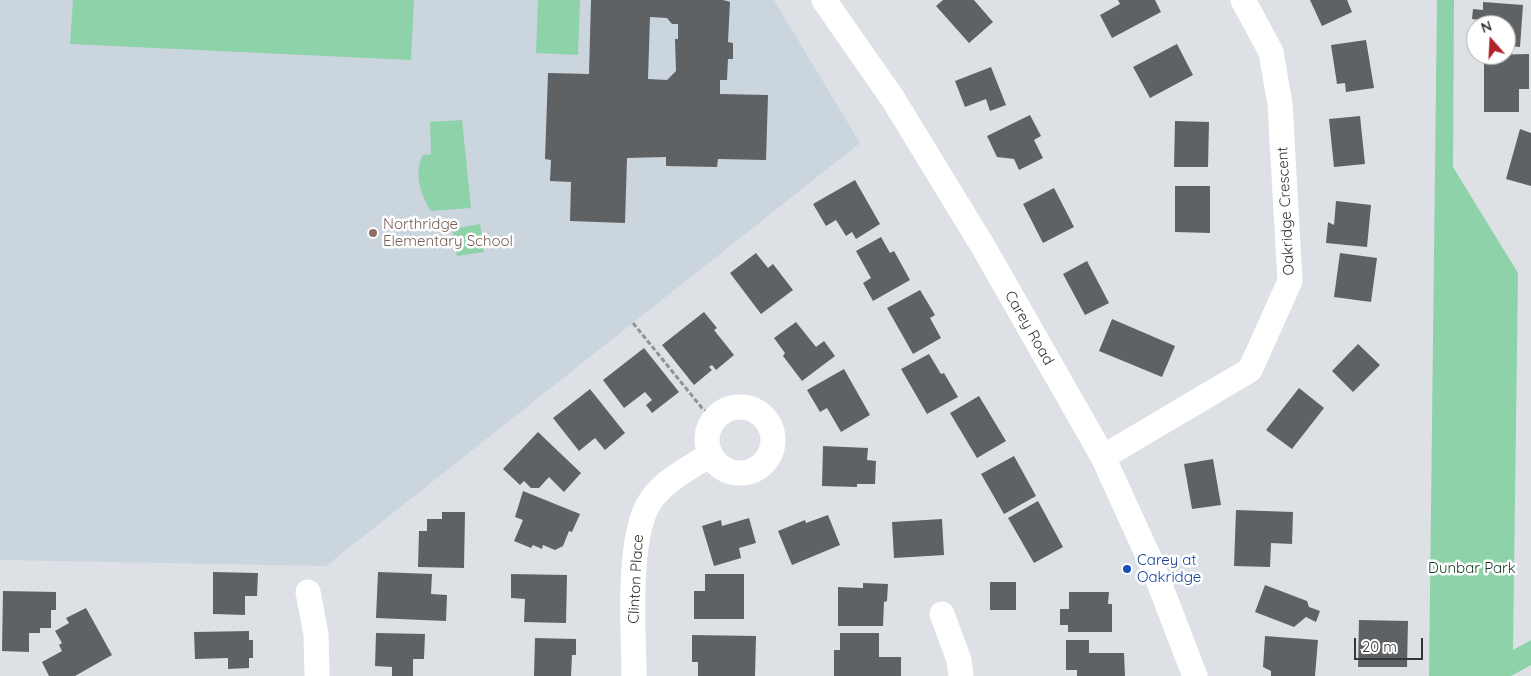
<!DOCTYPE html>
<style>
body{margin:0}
#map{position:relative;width:1531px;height:676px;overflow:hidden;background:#dde1e5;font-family:Quicksand,sans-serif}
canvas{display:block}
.north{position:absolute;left:1466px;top:15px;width:50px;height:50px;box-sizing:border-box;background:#fff;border:1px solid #aeaeaf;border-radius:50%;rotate:341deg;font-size:14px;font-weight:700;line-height:20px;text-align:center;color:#343536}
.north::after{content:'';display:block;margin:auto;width:18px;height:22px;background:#b3212c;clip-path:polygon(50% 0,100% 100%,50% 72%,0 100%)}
.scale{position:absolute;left:1354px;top:638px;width:69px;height:22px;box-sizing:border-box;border:2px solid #343536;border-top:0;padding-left:6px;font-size:15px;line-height:18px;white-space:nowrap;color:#343536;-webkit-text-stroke:4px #fff;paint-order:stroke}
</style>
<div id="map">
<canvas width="1531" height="676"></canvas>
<div class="north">N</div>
<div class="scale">20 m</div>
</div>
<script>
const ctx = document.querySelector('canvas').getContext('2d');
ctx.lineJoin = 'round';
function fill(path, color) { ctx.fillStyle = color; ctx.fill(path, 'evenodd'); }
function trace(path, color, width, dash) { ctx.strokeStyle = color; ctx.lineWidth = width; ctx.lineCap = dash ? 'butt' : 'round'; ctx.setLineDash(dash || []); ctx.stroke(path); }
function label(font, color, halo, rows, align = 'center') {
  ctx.font = font + ' Quicksand,sans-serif'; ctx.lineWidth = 5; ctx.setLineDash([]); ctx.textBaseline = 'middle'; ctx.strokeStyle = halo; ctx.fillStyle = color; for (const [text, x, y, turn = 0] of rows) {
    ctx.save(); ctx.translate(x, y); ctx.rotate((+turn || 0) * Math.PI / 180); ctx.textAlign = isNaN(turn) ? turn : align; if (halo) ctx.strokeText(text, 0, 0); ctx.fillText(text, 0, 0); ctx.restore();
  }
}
fill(new Path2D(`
 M 0,0 L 774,0 L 860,143 L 326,566 L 0,560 Z`), '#cbd5de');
fill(new Path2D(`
 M 73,0 L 414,0 L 411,60 L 70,44 Z
 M 538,0 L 580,0 L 578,55 L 536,53 Z
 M 1437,0 L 1454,0 L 1453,167 L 1518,273 L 1513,650 L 1531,640 L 1531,665 L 1511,676 L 1429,676 Z
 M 462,120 L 471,208 L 431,211 C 421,195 413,173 423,155 L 431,154 L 430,122 Z
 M 480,224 L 484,252 L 457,256 L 452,229 Z`), '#8ed2a9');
fill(new Path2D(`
 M 591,0 L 723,0 L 730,2 L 728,42 L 733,43 L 733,59 L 728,59 L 727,80 L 720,80 L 720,94 L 768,95 L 766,160 L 718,159 L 717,167 L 666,166 L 666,157 L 627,158 L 625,223 L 570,221 L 571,182 L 550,181 L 551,160 L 545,159 L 548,73 L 589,74 ZM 650,17 L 667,18 L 672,24 L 678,24 L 678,39 L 675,39 L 676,71 L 667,80 L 648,79 Z
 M 943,0 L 974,0 L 993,22 L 969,43 L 936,6 Z
 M 1118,0 L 1155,0 L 1161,12 L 1112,38 L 1100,15 L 1120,4 Z
 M 1310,0 L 1347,0 L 1352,12 L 1322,26 Z
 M 1483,2 L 1523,5 L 1520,47 L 1506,46 L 1506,25 L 1482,25 L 1482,20 L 1472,19 L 1473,9 L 1483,10 Z
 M 1366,40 L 1374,88 L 1346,92 L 1345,83 L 1337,84 L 1331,45 Z
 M 1177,44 L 1193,75 L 1150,98 L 1133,67 Z
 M 1529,54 L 1529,89 L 1519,89 L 1519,112 L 1484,112 L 1484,55 Z
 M 991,67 L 1006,105 L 990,111 L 986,99 L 965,107 L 955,81 Z
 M 1030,115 L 1041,136 L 1034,140 L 1043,158 L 1019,170 L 1014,159 L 997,157 L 987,136 Z
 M 1360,116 L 1365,164 L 1334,167 L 1329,119 Z
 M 1175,121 L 1209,122 L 1208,167 L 1174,167 Z
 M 1520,129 L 1531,133 L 1531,186 L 1506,179 Z
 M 855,180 L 880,224 L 856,239 L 852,232 L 846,236 L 836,220 L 826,226 L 813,204 Z
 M 1175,186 L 1210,186 L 1210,233 L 1175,232 Z
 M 1054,188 L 1074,227 L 1043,243 L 1023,204 Z
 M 1336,201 L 1371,205 L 1367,247 L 1326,243 L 1328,222 L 1334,225 Z
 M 881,237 L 890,253 L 894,251 L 910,280 L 873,301 L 863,283 L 871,278 L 856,251 Z
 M 756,253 L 768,268 L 773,264 L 793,290 L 761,314 L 730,273 Z
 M 1340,253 L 1377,258 L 1371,302 L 1334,297 Z
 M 1087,261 L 1109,303 L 1085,315 L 1063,274 Z
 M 920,290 L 935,315 L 930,318 L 941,338 L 913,354 L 887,308 Z
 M 704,312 L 717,328 L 714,330 L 734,355 L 716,370 L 712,365 L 709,367 L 712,370 L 694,385 L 662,345 Z
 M 1112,319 L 1175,346 L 1162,377 L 1099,351 Z
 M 796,322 L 816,347 L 824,341 L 835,356 L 802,381 L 783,356 L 785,353 L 774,338 Z
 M 1358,344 L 1380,365 L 1353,392 L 1332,371 Z
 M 644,348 L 679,392 L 652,413 L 646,405 L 652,400 L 645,392 L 624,408 L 603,380 Z
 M 929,354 L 941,374 L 944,373 L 958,397 L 927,414 L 901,369 Z
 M 844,369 L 870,415 L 841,432 L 827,408 L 820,412 L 807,390 Z
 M 1299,388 L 1324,408 L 1292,449 L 1266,430 Z
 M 590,389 L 625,433 L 605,450 L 595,438 L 579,451 L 553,418 Z
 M 979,396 L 1006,441 L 977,458 L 950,413 Z
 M 538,432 L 581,473 L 564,492 L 549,477 L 539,488 L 531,488 L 524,481 L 520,485 L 503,469 Z
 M 823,446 L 868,448 L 867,460 L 876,461 L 875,484 L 857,484 L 857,487 L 822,486 Z
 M 1014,456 L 1036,496 L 1004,514 L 981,474 Z
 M 1213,459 L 1221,505 L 1192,509 L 1184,464 Z
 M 523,491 L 580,514 L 572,532 L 569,531 L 563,546 L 555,550 L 543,545 L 542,549 L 533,545 L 531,548 L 514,541 L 523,520 L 515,517 Z
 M 1038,501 L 1063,547 L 1034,563 L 1008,518 Z
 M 1236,510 L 1293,512 L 1292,544 L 1271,543 L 1270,567 L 1234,566 Z
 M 442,512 L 465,512 L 464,568 L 418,567 L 419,531 L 427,531 L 427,519 L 442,519 Z
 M 828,515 L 840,545 L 792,565 L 778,531 L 805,520 L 806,523 Z
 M 749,518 L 756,543 L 739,548 L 741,558 L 714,566 L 702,526 L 721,520 L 722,526 Z
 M 942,519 L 944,555 L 894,558 L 892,522 Z
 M 213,572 L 258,573 L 257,596 L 245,596 L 245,615 L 213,614 Z
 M 378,572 L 432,574 L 431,594 L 447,595 L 446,621 L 376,618 Z
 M 511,574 L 567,575 L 566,623 L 524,622 L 525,599 L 511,598 Z
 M 705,574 L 744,574 L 744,619 L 694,619 L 694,591 L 705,591 Z
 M 990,582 L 1016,582 L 1016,610 L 990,610 Z
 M 863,583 L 888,584 L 887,601 L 884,602 L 883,626 L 838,626 L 838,587 L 863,588 Z
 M 1265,585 L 1307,601 L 1309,607 L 1320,611 L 1316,622 L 1306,617 L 1294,627 L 1255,612 Z
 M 3,591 L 56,592 L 56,610 L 51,610 L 51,628 L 40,628 L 40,633 L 29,633 L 29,652 L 2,651 Z
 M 1069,592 L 1109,592 L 1108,604 L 1112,604 L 1112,632 L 1068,632 L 1068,625 L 1060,625 L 1060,609 L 1069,609 Z
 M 86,608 L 112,655 L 75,676 L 49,676 L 42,662 L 62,651 L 59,645 L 62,643 L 55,631 L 69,623 L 66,618 Z
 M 1359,620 L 1408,621 L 1407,667 L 1358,667 Z
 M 249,631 L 249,640 L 253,640 L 253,658 L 249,658 L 249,668 L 228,669 L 228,658 L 195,659 L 194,632 Z
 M 376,633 L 425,634 L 424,659 L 413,659 L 413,676 L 392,676 L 392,667 L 375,666 Z
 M 840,633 L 879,633 L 879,657 L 901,657 L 901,676 L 834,676 L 834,650 L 840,650 Z
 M 692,635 L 756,636 L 755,676 L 698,676 L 698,662 L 692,662 Z
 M 1265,636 L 1318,640 L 1315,676 L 1271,676 L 1271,671 L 1263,667 Z
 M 535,638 L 576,639 L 576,655 L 572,655 L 571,676 L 534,676 Z
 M 1066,640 L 1089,640 L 1089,653 L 1124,653 L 1125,676 L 1077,676 L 1077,670 L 1066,670 Z`), '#5e6265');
trace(new Path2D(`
 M 633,323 L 702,408 L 715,418`), '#909396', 3, [5, 2.5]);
trace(new Path2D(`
 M 824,0 L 893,99 L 984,248 L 1103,457 L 1151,562 L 1195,676
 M707 440a33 33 0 1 1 66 0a33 33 0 1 1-66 0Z
 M 1103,457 L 1250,370 L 1290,281 L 1280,104 L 1271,52 L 1243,0
 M 308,592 L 316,634 L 317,676
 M 942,614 L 959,660 L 961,676
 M 634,676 C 634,631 625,530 654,496 C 669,478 691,467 710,455`), '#fff', 25);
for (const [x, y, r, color] of [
 [373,233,5,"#8d6e63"],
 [1127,569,5,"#1a4fb4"]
]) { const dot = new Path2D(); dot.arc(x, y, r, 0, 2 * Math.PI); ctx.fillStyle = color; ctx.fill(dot); trace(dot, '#fff', 2); }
label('15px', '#343536', '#fff', [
 ["Oakridge Crescent",1286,211,-93],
 ["Carey Road",1029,328,60],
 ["Clinton Place",636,579,-87]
]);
label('15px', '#785e54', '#fff', [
 ["Northridge",383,224],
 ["Elementary School",383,241]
], 'left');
label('15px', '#164399', '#fff', [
 ["Carey at",1137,560],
 ["Oakridge",1137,577]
], 'left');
label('15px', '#113a24', '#fff', [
 ["Dunbar Park",1472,568]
]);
</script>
